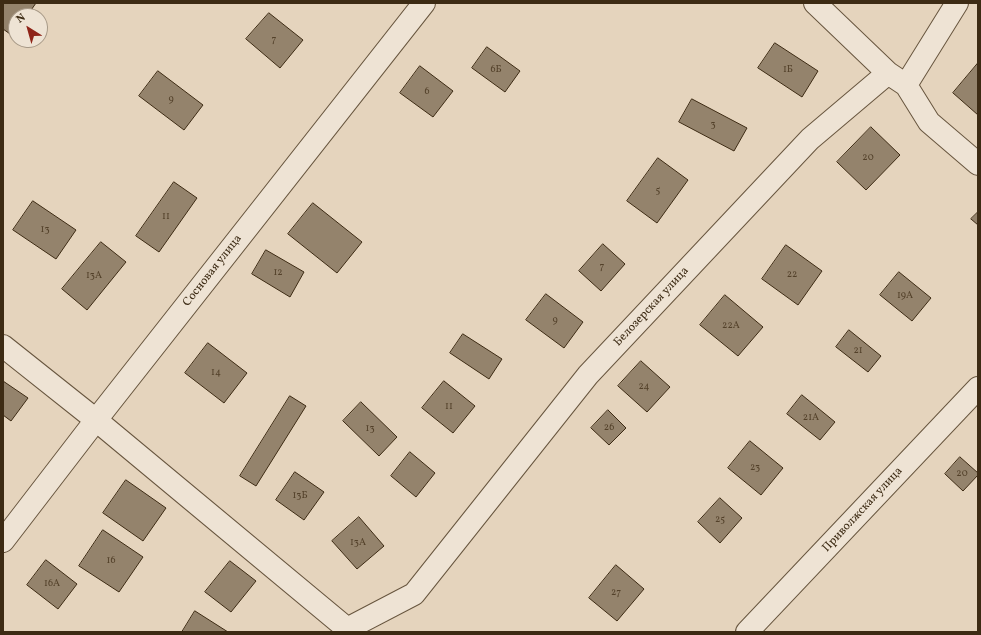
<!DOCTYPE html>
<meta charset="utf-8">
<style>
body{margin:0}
#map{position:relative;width:981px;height:635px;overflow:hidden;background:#e5d4bd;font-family:Vollkorn,serif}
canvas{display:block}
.frame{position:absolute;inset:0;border:4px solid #3d2b14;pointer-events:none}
.north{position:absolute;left:8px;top:8px;width:40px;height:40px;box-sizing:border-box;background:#eee3d4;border:1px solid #a79987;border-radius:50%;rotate:323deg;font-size:11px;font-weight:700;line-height:16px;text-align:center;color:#3d2b14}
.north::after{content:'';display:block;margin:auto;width:14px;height:18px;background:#8f2418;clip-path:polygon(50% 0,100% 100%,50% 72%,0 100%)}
</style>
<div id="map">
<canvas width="981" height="635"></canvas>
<div class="frame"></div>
<div class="north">N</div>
</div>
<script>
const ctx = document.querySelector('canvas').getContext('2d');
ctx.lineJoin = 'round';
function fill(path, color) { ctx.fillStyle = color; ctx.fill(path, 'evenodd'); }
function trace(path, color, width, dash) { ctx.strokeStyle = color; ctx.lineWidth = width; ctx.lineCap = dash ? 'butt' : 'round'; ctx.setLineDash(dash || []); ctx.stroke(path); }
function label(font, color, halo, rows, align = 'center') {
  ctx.font = font + ' Vollkorn,serif'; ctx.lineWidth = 3; ctx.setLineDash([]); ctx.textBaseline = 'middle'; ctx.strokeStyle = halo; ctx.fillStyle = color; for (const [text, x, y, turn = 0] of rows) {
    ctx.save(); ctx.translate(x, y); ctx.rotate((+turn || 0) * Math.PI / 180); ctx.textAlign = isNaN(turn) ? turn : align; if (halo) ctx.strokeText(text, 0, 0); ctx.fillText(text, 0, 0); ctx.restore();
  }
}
const building = new Path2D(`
 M 3,3 L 36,3 L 27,16 L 16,16 L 16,31 L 13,36 L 3,29 Z
 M 269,13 L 303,40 L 280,68 L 246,39 Z
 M 775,43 L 818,71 L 802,97 L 758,68 Z
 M 487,47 L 520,71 L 505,92 L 472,68 Z
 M 978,63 L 978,115 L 953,93 Z
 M 420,66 L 453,91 L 433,117 L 400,93 Z
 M 158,71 L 203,105 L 184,130 L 139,96 Z
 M 692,99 L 747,128 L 734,151 L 679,122 Z
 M 871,127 L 900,155 L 866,190 L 837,162 Z
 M 658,158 L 688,180 L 657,223 L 627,201 Z
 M 174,182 L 197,198 L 159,252 L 136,236 Z
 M 33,201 L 76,230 L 56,259 L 13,230 Z
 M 313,203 L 362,242 L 337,273 L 288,234 Z
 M 978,212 L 978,225 L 971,219 Z
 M 101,242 L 126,262 L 87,310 L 62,289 Z
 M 603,244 L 625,264 L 601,291 L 579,271 Z
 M 786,245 L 822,271 L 798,305 L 762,279 Z
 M 266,250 L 304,272 L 290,297 L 252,274 Z
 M 899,272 L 931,298 L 912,321 L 880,295 Z
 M 546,294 L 583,322 L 564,348 L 526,320 Z
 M 725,295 L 763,327 L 738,356 L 700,325 Z
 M 849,330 L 881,356 L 868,372 L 836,347 Z
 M 463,334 L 502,359 L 489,379 L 450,353 Z
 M 208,343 L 247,373 L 224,403 L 185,373 Z
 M 641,361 L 670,387 L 647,412 L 618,386 Z
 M 3,381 L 28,398 L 11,421 L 3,415 Z
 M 444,381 L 475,406 L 453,433 L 422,408 Z
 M 802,395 L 835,422 L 820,440 L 787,414 Z
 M 290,396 L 306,406 L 256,486 L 240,476 Z
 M 361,402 L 397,437 L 379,456 L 343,421 Z
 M 608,410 L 626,428 L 609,445 L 591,428 Z
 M 750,441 L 783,468 L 761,495 L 728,468 Z
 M 410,452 L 435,473 L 416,497 L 391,476 Z
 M 960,457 L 978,473 L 978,475 L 963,491 L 945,474 Z
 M 295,472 L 324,492 L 304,520 L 276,500 Z
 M 126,480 L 166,508 L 143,541 L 103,513 Z
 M 720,498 L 742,518 L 720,543 L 698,522 Z
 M 359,517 L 384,546 L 357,569 L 332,541 Z
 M 103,530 L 143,557 L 119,592 L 79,566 Z
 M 46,560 L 77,584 L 58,609 L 27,585 Z
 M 230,561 L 256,581 L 231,612 L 205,592 Z
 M 616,565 L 644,589 L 617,621 L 589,598 Z
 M 195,611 L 228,632 L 182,632 Z`);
fill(building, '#94836c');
trace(building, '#3d2b14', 1);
const street = new Path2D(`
 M 815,3 L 888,73
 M 906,85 L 929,122 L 978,164
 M 3,346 L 96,420 L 351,632
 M 3,541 L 96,420 L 424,3
 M 344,632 L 347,629 L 414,594 L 588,375 L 810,139 L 888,73 L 906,85 L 957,3
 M 747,632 L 978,388`);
trace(street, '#67553e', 24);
trace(street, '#eee3d4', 22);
label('10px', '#53412a', null, [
 ["7",274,40],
 ["6Б",496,70],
 ["1Б",788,70],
 ["6",427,92],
 ["9",171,100],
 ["3",713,125],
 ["20",868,158],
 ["5",658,191],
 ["11",166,217],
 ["13",45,230],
 ["7",602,267],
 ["12",278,273],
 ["22",792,275],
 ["13А",94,276],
 ["19А",905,296],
 ["9",555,321],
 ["22А",731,326],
 ["21",858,351],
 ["14",216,373],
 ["24",644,387],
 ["11",449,407],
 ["21А",811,418],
 ["26",609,428],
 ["13",370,429],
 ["23",755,468],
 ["20",962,474],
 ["13Б",300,496],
 ["25",720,520],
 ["13А",358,543],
 ["16",111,561],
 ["16А",52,584],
 ["27",616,593]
]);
label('12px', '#3d2b14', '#eee3d4', [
 ["Сосновая улица",213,271,-52],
 ["Белозерская улица",652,307,-47],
 ["Приволжская улица",863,510,-47]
]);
</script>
